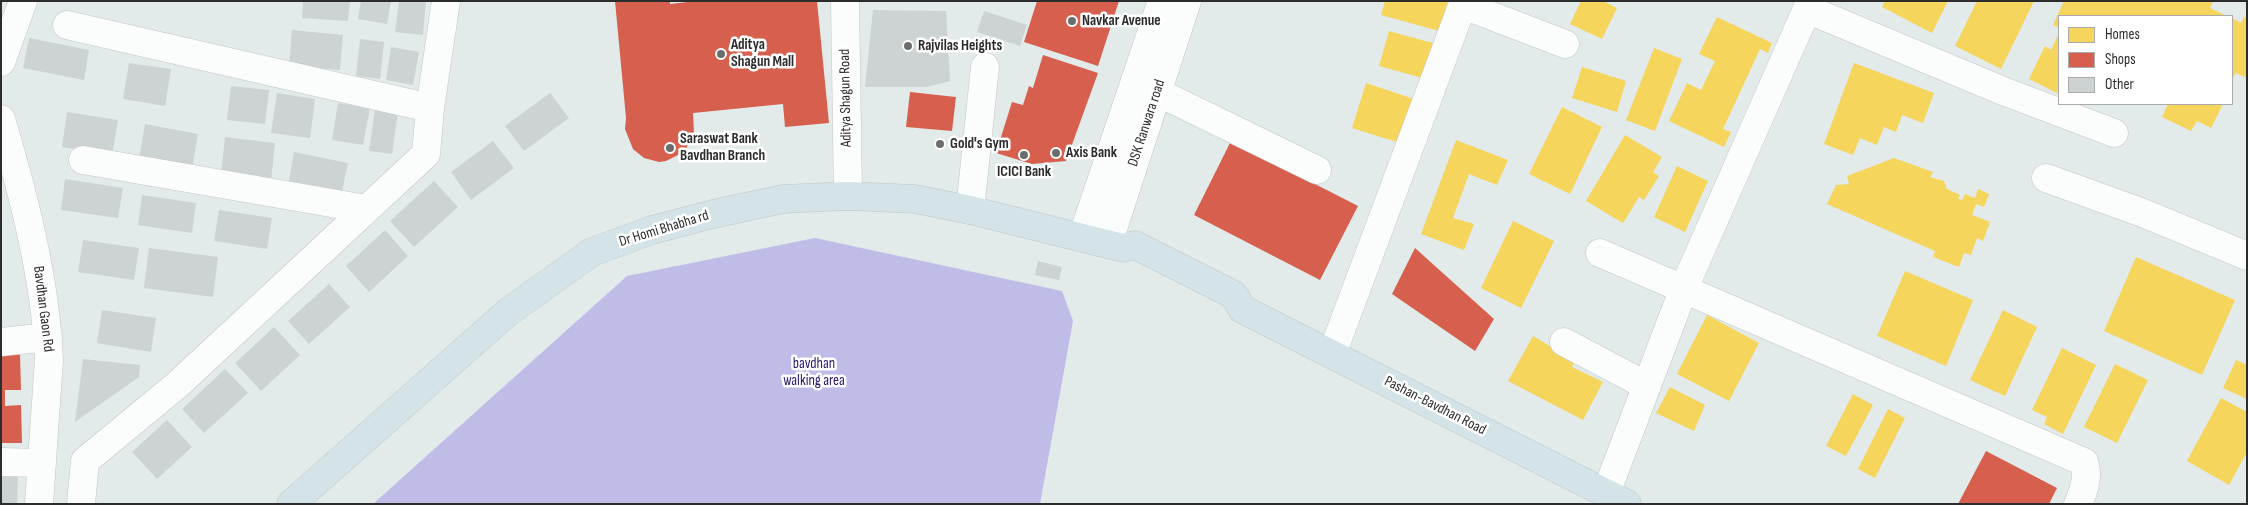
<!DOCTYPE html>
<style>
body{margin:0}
#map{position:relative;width:2248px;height:505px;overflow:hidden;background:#e2eaea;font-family:"Sofia Sans Condensed",sans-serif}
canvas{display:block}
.frame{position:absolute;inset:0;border:2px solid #2c2c2c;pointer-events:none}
.legend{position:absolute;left:2058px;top:15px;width:175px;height:90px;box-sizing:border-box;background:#fff;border:1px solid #ababab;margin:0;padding:6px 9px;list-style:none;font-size:15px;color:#2c2c2c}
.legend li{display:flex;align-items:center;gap:10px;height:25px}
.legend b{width:25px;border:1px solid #ababab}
</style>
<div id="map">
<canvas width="2248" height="505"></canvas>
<div class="frame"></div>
<ul class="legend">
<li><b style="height:14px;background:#f6d55c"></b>Homes</li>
<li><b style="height:14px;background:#d6604d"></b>Shops</li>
<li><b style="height:14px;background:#cdd3d3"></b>Other</li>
</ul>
</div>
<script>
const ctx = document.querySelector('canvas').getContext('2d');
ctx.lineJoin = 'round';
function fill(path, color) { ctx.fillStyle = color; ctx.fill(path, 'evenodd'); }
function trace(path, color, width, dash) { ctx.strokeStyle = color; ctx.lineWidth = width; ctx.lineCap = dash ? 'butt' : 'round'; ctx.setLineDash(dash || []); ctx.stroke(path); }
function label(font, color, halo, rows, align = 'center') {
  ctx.font = font + ' "Sofia Sans Condensed",sans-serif'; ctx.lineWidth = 5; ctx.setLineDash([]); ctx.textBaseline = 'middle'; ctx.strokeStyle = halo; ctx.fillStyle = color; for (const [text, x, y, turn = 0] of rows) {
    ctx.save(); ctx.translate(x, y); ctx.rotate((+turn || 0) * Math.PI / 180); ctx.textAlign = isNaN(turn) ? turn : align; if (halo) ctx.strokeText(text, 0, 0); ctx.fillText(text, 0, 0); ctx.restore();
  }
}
fill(new Path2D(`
 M 815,238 L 1062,291 L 1073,321 L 1040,504 L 373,504 L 627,276 Z`), '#bfbde7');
fill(new Path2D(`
 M 1385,1 L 1448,1 L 1439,31 L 1381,15 Z
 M 1581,1 L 1603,1 L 1617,8 L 1602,39 L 1570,24 Z
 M 1885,1 L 1948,1 L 1932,33 L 1882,7 Z
 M 1977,1 L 2034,1 L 2001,69 L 1955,46 Z
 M 2064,1 L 2213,1 L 2210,8 L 2227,16 L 2059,16 L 2059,28 L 2053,25 Z
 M 1717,17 L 1772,43 L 1768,53 L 1760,49 L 1723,129 L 1731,132 L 1724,147 L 1669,121 L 1687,83 L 1701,90 L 1715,61 L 1699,54 Z
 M 2244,17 L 2247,18 L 2247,78 L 2236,73 L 2232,80 L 2232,18 L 2241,23 Z
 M 1389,31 L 1436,44 L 1426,79 L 1379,66 Z
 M 2059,33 L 2059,94 L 2029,79 L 2045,46 L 2051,50 Z
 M 1654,48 L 1682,59 L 1655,131 L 1626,120 Z
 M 1854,63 L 1934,93 L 1923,123 L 1902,115 L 1896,132 L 1884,127 L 1877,145 L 1860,138 L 1853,155 L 1824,144 Z
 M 1582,67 L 1626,81 L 1617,112 L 1572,98 Z
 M 1366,83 L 1414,99 L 1400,143 L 1352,128 Z
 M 2168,104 L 2223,104 L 2211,128 L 2197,121 L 2191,131 L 2162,117 Z
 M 1562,107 L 1602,127 L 1570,194 L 1529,174 Z
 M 1625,135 L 1662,157 L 1653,172 L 1659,176 L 1644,200 L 1639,197 L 1623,223 L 1586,201 Z
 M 1456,140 L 1508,160 L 1497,185 L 1469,174 L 1453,218 L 1474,224 L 1464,250 L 1421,234 Z
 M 1894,158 L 1933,172 L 1930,177 L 1944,181 L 1947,189 L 1960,195 L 1958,199 L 1962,200 L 1965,194 L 1975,198 L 1978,189 L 1989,194 L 1984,207 L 1976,204 L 1972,215 L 1990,222 L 1983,241 L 1977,238 L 1971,255 L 1964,253 L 1959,267 L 1933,257 L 1935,251 L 1827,204 L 1836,185 L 1849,184 L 1847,176 Z
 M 1677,166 L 1708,181 L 1685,232 L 1654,217 Z
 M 1513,221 L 1554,241 L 1521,308 L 1481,288 Z
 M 2136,257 L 2235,300 L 2202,375 L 2104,331 Z
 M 1905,271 L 1973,300 L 1946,366 L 1877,336 Z
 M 2003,310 L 2037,327 L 2005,396 L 1970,380 Z
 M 1707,315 L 1759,343 L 1729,401 L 1677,374 Z
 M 1533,336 L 1575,361 L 1572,367 L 1603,382 L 1583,420 L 1508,381 Z
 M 2062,348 L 2096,365 L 2063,434 L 2044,424 L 2047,417 L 2032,410 Z
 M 2236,360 L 2247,365 L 2247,399 L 2223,388 Z
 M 2115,364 L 2148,380 L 2117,443 L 2084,427 Z
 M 1670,387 L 1705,405 L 1694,431 L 1656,413 Z
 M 1853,394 L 1873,405 L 1846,456 L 1826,446 Z
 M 2221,398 L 2247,412 L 2247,452 L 2229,485 L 2187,461 Z
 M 1888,409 L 1905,418 L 1875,478 L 1858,469 Z`), '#f6d55c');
fill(new Path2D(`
 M 615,1 L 670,1 L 670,4 L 697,1 L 817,1 L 829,123 L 785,127 L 783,104 L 693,113 L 694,134 L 684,152 L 666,161 L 659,162 L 644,158 L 633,149 L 625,129 L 626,118 Z
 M 1037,1 L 1119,1 L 1098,66 L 1024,42 Z
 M 1043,55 L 1098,73 L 1066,161 L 1032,164 L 996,153 L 1012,102 L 1023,105 L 1029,86 L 1033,88 Z
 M 910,92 L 956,97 L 952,131 L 906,127 Z
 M 1231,141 L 1358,206 L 1320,280 L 1194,215 Z
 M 1415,248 L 1494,319 L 1475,351 L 1392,294 Z
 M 20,354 L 21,390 L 5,390 L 5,406 L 21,405 L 22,443 L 1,443 L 1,355 Z
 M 1986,451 L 2057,488 L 2049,504 L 1958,504 Z`), '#d6604d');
fill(new Path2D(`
 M 303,1 L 350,1 L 348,21 L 302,18 Z
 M 361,1 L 391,1 L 387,24 L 358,19 Z
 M 399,1 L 426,1 L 423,35 L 395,32 Z
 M 873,10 L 946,11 L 950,81 L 927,87 L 865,87 Z
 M 984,11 L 1027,25 L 1020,46 L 977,32 Z
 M 292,30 L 343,35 L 340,70 L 289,66 Z
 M 29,38 L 89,50 L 84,80 L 23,68 Z
 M 360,39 L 384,42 L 380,79 L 356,76 Z
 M 391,47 L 419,52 L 413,85 L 386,80 Z
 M 129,63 L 171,69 L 165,106 L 123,99 Z
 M 231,86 L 269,90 L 265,124 L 227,120 Z
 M 277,93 L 315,99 L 310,138 L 271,133 Z
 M 550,93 L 569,118 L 524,151 L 505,126 Z
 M 338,103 L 370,108 L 363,145 L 332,140 Z
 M 375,109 L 398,112 L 392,154 L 369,151 Z
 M 67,112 L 118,120 L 112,155 L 62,147 Z
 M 145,124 L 198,134 L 192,169 L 139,159 Z
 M 225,137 L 275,143 L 271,181 L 221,175 Z
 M 493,141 L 514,168 L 471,200 L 451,172 Z
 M 294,152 L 348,163 L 341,196 L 288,186 Z
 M 65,179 L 123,188 L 118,218 L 61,210 Z
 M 434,181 L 458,207 L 414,247 L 390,221 Z
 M 142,195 L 196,203 L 192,233 L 138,225 Z
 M 219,210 L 272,218 L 267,249 L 214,241 Z
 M 385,230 L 408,256 L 369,292 L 346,266 Z
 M 83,240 L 139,248 L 134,280 L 78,272 Z
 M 149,248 L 218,257 L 213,297 L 144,288 Z
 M 1038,261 L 1062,267 L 1059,280 L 1035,275 Z
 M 329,284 L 350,307 L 309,344 L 288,321 Z
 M 102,310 L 156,318 L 151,352 L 97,343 Z
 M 274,327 L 300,355 L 261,391 L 235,363 Z
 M 83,359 L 140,365 L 139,377 L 75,422 Z
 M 225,369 L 248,393 L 204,433 L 182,409 Z
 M 167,420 L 192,447 L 157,479 L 132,452 Z
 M 1,473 L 18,474 L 17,504 L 1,504 Z`), '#cdd3d3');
const minor = new Path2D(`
 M 845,1 L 848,196
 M 1463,5 L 1565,44
 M 67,25 L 430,108
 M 1,62 L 23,1
 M 1141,84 L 1317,170
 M 1,119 C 24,197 45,277 49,359 L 39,504
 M 83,160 L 366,209
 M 2046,178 L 2143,213 L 2247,256
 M 970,210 L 985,67
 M 1082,238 L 1162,1
 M 1108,244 L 1187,1
 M 1600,253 L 2084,462 C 2089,475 2084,491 2078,504
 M 1,342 L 48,337
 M 1564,342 L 1647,386
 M 1332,354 L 1464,1
 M 1,462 L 42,463
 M 1606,493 L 1684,288 L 1807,9 L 2003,91 L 2114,133
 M 81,504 L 85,461 L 177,385 L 426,154 L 430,108 L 446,1`);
const major = new Path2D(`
 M 291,504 L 508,312 L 592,252 L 652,230 L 713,214 L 783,199 L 848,196 L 915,199 L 970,210 L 1123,248 L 1135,245 L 1234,295 L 1242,309 L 1627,504`);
trace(minor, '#c4c6c6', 29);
trace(major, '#c2c6c6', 29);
trace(minor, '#fbfcfc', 28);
trace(major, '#d4e3e7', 28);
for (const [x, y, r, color] of [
 [1072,21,5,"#6c6e6e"],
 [908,46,5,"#6c6e6e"],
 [721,54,5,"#6c6e6e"],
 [940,144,5,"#6c6e6e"],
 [670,148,5,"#6c6e6e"],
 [1056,153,5,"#6c6e6e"],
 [1024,155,5,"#6c6e6e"]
]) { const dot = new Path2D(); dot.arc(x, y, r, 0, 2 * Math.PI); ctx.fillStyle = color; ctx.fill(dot); trace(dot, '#fff', 2); }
label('bold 15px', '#2c2c2c', '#fff', [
 ["Navkar Avenue",1082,21],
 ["Aditya",731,45],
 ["Shagun Mall",731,62],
 ["Rajvilas Heights",918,46],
 ["Saraswat Bank",680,139],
 ["Bavdhan Branch",680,156],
 ["Gold's Gym",950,144],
 ["Axis Bank",1066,153],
 ["ICICI Bank",1024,172,"center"]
], 'left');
label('15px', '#2c2c2c', '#fff', [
 ["Aditya Shagun Road",846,98,-91],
 ["DSK Ranwara road",1147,123,-72],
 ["Dr Homi Bhabha rd",664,229,-17],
 ["Bavdhan Gaon Rd",43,309,83],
 ["Pashan-Bavdhan Road",1435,406,27]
]);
label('15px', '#2e196c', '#fff', [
 ["bavdhan",814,364],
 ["walking area",814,381]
]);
</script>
